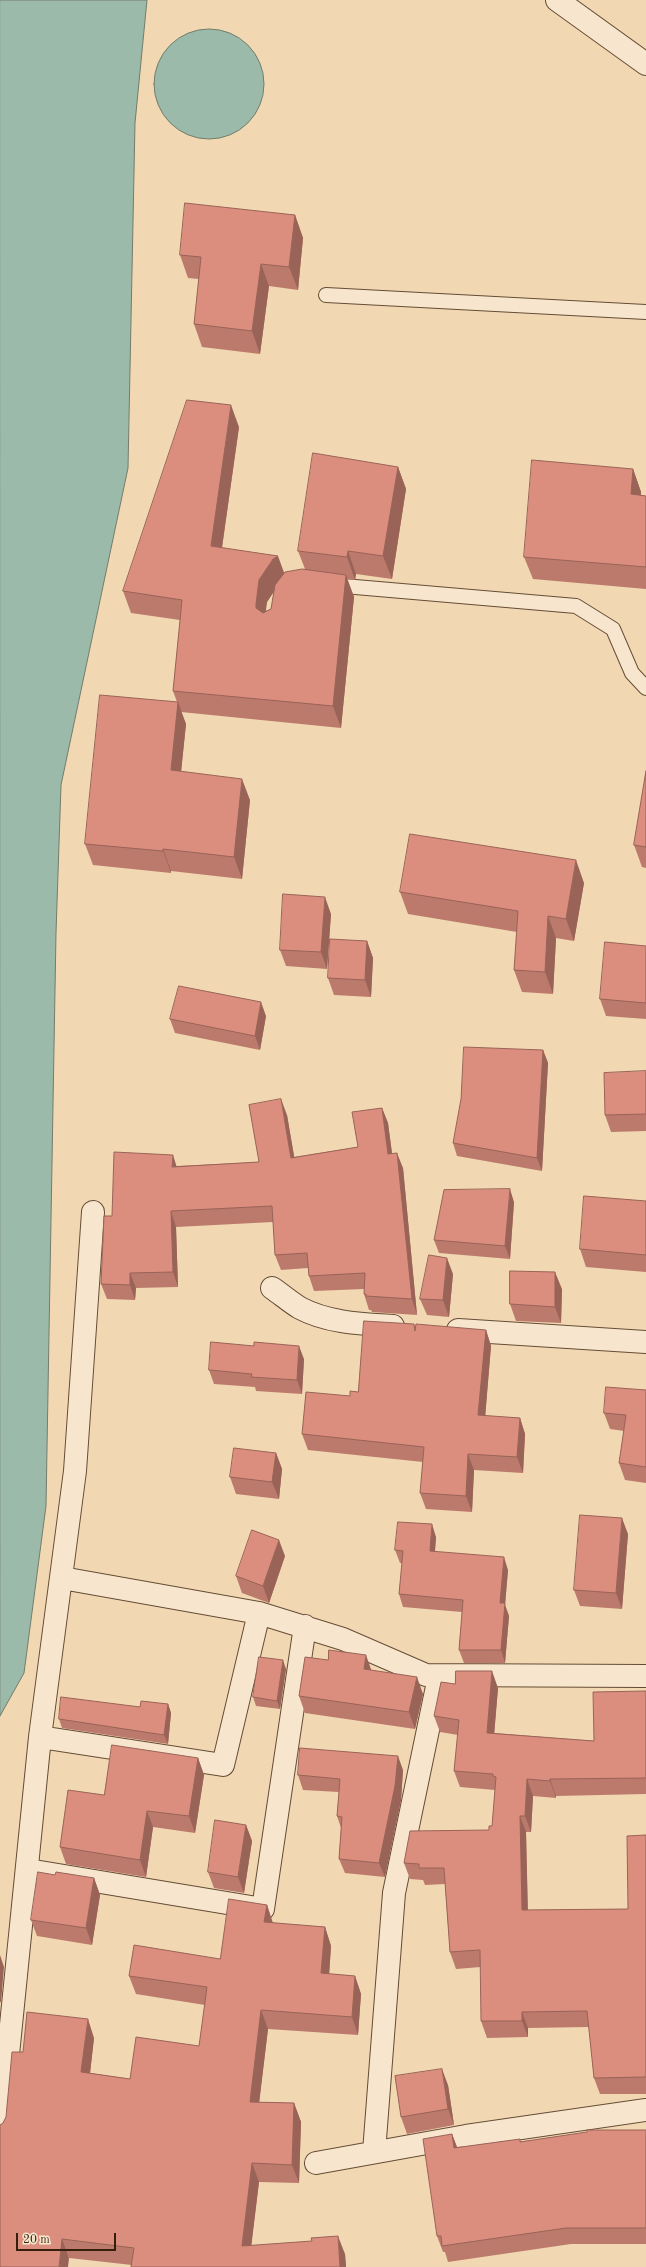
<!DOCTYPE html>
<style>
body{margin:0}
#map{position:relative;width:646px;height:2267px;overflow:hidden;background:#f2d8b2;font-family:"Old Standard TT",serif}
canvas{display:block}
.scale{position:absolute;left:16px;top:2233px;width:100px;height:18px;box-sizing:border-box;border:2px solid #361e0d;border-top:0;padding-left:5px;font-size:12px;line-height:14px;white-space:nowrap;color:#361e0d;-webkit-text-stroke:3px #f7e6cd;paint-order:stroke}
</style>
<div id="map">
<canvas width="646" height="2267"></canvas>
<div class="scale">20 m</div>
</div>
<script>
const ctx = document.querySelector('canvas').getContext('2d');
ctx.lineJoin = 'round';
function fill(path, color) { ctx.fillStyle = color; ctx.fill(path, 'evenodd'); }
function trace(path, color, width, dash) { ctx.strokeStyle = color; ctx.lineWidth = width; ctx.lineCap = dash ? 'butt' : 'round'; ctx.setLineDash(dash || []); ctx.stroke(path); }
const water = new Path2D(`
 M 0,0 L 147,0 L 135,123 L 128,468 L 61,785 L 56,933 L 46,1506 L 24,1673 L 0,1716 Z
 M154 84a55 55 0 1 1 110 0a55 55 0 1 1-110 0Z`);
fill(water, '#9bbaaa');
trace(water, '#737c6b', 1);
const service = new Path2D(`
 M 326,295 L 646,312
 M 332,585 L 576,606 L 613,629 L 632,673 L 646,688`);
const minor = new Path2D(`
 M 557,0 L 646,64
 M 272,1288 C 281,1294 290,1302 300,1308 C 328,1323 363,1324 393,1326
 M 458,1330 L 646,1342
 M 62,1578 L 259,1613 L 343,1639 L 426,1675 L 646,1676
 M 40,1737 L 223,1765 L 259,1613
 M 28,1870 L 263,1909 L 305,1626
 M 0,2134 L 40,1737 L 75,1471 L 93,1212
 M 374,2152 L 394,1893 L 439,1677
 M 316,2163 L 466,2136 L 646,2110`);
trace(service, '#654c36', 16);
trace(minor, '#654c36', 24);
trace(service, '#f7e6cd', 14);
trace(minor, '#f7e6cd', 22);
fill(new Path2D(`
 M 295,215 L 303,238 L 298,290 L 269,286 L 260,354 L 202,347 L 194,324 L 199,279 L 188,278 L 180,255 Z
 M 239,427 L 222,548 L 284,573 L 305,569 L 298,551 L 398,467 L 406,489 L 392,579 L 356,574 L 355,580 L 347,579 L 354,597 L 341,728 L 181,712 L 186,724 L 181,771 L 250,800 L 242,879 L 171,871 L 171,873 L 93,865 L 85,844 L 177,702 L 173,691 L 180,620 L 131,613 L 123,591 ZM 274,591 L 271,609 L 265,611 L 267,602 Z
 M 633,469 L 641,492 L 641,495 L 646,496 L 646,589 L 533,579 L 524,557 Z
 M 646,771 L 646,868 L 642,867 L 634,845 Z
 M 584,883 L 574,941 L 556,938 L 553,994 L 522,992 L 514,970 L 517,932 L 408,914 L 400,892 Z
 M 331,914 L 327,969 L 286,966 L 280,950 Z
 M 367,941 L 373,958 L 371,997 L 334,995 L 328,978 Z
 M 646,946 L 646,1019 L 606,1016 L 600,999 Z
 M 266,1016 L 260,1050 L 175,1033 L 170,1019 Z
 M 543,1050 L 548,1063 L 542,1171 L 457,1156 L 453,1143 Z
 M 646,1071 L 646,1131 L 611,1132 L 605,1115 Z
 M 382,1108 L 388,1123 L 392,1153 L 403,1168 L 417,1315 L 372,1312 L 371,1310 L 369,1310 L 364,1294 L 364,1289 L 314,1291 L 309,1276 L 308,1268 L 281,1270 L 275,1255 L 273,1222 L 176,1227 L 178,1287 L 136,1288 L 135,1300 L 107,1299 L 101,1284 L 112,1216 L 177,1166 L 259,1162 L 287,1115 L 294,1157 L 358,1147 Z
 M 646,1201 L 646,1272 L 586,1267 L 580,1249 Z
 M 514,1202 L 510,1259 L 439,1253 L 434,1240 Z
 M 453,1274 L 449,1317 L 427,1315 L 420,1299 Z
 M 562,1289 L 561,1323 L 516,1321 L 510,1304 Z
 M 414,1324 L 415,1328 L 486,1330 L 491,1346 L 485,1416 L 520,1418 L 525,1434 L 523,1473 L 474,1470 L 472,1512 L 426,1509 L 420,1493 L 423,1462 L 308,1450 L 302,1434 L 350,1396 L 358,1392 Z
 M 254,1346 L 304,1359 L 302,1394 L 256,1391 L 255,1387 L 214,1384 L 209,1370 Z
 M 646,1390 L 646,1483 L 625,1480 L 619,1463 L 624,1431 L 610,1429 L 604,1413 Z
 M 276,1453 L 282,1469 L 279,1499 L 236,1494 L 230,1477 Z
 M 628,1534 L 622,1609 L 580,1606 L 574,1590 Z
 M 436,1537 L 435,1551 L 508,1570 L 505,1605 L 509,1616 L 505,1663 L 464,1663 L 459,1650 L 462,1612 L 403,1607 L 399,1594 L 402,1563 L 400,1563 L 395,1550 Z
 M 285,1556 L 269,1603 L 242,1593 L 236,1576 Z
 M 286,1669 L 280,1709 L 256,1706 L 253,1697 Z
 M 371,1670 L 423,1694 L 415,1729 L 305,1713 L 299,1696 Z
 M 455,1684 L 498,1688 L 494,1733 L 594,1741 L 646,1691 L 646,1794 L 556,1796 L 556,1798 L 533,1796 L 531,1832 L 526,1832 L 528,1910 L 628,1909 L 646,1835 L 646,2094 L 600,2094 L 594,2078 L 589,2027 L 528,2028 L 528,2037 L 487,2038 L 481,2021 L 481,1967 L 456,1969 L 450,1952 L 445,1884 L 425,1885 L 423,1880 L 410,1879 L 404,1863 L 489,1830 L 492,1826 L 495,1790 L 460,1787 L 454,1771 L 458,1735 L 440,1732 L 434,1716 Z
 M 168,1704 L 171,1713 L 168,1744 L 62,1728 L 59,1719 L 140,1707 Z
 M 198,1758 L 204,1775 L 195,1833 L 153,1827 L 146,1877 L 66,1864 L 60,1847 L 104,1795 Z
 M 403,1770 L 401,1800 L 385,1877 L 345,1873 L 339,1859 L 341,1828 L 337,1816 L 339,1792 L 303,1790 L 298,1775 Z
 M 246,1825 L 252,1841 L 244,1893 L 214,1888 L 208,1872 Z
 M 55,1875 L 94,1878 L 100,1895 L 92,1945 L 37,1936 L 31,1920 Z
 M 267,1905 L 273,1923 L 325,1927 L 331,1946 L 329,1974 L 355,1976 L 361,1994 L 358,2035 L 268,2029 L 259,2102 L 294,2103 L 301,2122 L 299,2183 L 259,2182 L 251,2246 L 345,2254 L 346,2267 L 131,2267 L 132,2265 L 69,2258 L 3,2123 L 6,2117 L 23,2052 L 94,2038 L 90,2073 L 130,2079 L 199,2046 L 205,2005 L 136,1994 L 129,1976 L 220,1959 Z
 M 448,2085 L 454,2125 L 407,2134 L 401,2117 Z
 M 646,2130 L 646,2244 L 571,2244 L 448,2262 L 445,2252 L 443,2252 L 437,2236 L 452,2134 L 457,2147 Z`), '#bc7a6c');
fill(new Path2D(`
 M 295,215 L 303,238 L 298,290 L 289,267 Z
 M 261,264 L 269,286 L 260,354 L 252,331 Z
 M 231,405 L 239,427 L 219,568 L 211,546 Z
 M 398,467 L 406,489 L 392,579 L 383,556 Z
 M 633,469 L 641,492 L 639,517 L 631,494 Z
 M 348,551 L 356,574 L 355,580 L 347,557 Z
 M 278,556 L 286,578 L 281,581 L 267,602 L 264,625 L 256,608 L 256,604 L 259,580 L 273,559 Z
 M 346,575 L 354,597 L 341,728 L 333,706 Z
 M 178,702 L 186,724 L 179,792 L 171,770 Z
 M 242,779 L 250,800 L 242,879 L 234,857 Z
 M 163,849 L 171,871 L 171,873 L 163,851 Z
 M 576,860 L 584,883 L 574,941 L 566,919 Z
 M 325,897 L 331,914 L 327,969 L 321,952 Z
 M 548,916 L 556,938 L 553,994 L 545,972 Z
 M 367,941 L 373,958 L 371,997 L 365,980 Z
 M 261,1002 L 266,1016 L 260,1050 L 255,1036 Z
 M 543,1050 L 548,1063 L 542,1171 L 537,1158 Z
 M 281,1099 L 287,1115 L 297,1173 L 291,1158 Z
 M 382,1108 L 388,1123 L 394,1169 L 388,1154 Z
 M 397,1153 L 403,1168 L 417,1315 L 412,1299 Z
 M 173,1155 L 178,1171 L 172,1167 Z
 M 510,1189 L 514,1202 L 510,1259 L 505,1246 Z
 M 171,1211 L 176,1227 L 178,1287 L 173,1272 Z
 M 447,1258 L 453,1274 L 449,1317 L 443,1300 Z
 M 555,1272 L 562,1289 L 561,1323 L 555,1307 Z
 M 130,1273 L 136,1288 L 135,1300 L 130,1285 Z
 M 486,1330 L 491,1346 L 484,1431 L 478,1415 Z
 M 299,1346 L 304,1359 L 302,1394 L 297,1380 Z
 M 520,1418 L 525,1434 L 523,1473 L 517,1457 Z
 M 276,1453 L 282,1469 L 279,1499 L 272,1482 Z
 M 468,1454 L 474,1470 L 472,1512 L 466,1496 Z
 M 622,1518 L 628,1534 L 622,1609 L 616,1593 Z
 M 432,1524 L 436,1537 L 434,1563 L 430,1551 Z
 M 279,1540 L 285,1556 L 269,1603 L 263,1586 Z
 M 504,1557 L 508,1570 L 505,1605 L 509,1616 L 505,1663 L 501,1650 L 500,1603 Z
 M 366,1655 L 372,1672 L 364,1669 Z
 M 283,1660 L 286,1669 L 280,1709 L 277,1701 Z
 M 492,1671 L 498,1688 L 493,1749 L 487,1733 Z
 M 417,1677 L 423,1694 L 415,1729 L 409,1712 Z
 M 168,1704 L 171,1713 L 168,1744 L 164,1735 Z
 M 398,1756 L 403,1770 L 401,1800 L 385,1877 L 379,1863 Z
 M 198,1758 L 204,1775 L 195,1833 L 189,1816 Z
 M 527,1779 L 533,1796 L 531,1832 L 525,1816 Z
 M 550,1779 L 556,1796 L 556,1798 L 550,1781 Z
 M 147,1811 L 153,1827 L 146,1877 L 140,1860 Z
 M 520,1816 L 526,1832 L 528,1927 L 522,1910 Z
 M 246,1825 L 252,1841 L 244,1893 L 238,1877 Z
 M 94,1878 L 100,1895 L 92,1945 L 86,1928 Z
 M 267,1905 L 273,1924 L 264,1922 Z
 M 325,1927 L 331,1946 L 328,1992 L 321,1973 Z
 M 0,1955 L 4,1967 L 1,2003 L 0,2001 Z
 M 355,1976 L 361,1994 L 358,2035 L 352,2017 Z
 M 261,2010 L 268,2029 L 257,2121 L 250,2102 Z
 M 522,2012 L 528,2028 L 528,2037 L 522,2021 Z
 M 88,2019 L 94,2038 L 88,2091 L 81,2072 Z
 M 442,2069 L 448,2085 L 454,2125 L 448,2109 Z
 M 294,2103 L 301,2122 L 299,2183 L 292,2165 Z
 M 452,2134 L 458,2150 L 454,2148 Z
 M 252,2163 L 259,2182 L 249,2265 L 242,2246 Z
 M 338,2236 L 345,2254 L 346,2267 L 340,2267 Z
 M 62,2239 L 69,2258 L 68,2267 L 59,2267 Z`), '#996358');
const building = new Path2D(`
 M 185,203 L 295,215 L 289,267 L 261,264 L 252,331 L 194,324 L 201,257 L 180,255 Z
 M 187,400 L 231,405 L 211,546 L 278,556 L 273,559 L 259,580 L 256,604 L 256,608 L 263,613 L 271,609 L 275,585 L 285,572 L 302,569 L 346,575 L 333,706 L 173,691 L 182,600 L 123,591 Z
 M 313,453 L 398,467 L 383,556 L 348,551 L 347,557 L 298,551 Z
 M 532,460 L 633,469 L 631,494 L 646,496 L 646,567 L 524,557 Z
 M 100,695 L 178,702 L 171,770 L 242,779 L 234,857 L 163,849 L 163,851 L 85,844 Z
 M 646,771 L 646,847 L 634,845 Z
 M 410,834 L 576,860 L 566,919 L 548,916 L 545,972 L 514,970 L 518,911 L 400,892 Z
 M 283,894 L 325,897 L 321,952 L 280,950 Z
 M 330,939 L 367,941 L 365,980 L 328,978 Z
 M 605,942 L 646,946 L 646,1003 L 600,999 Z
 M 179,986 L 261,1002 L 255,1036 L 170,1019 Z
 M 464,1047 L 543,1050 L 537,1158 L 453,1143 L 461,1099 Z
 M 646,1071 L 646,1114 L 605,1115 L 604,1073 Z
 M 281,1099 L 291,1158 L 358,1147 L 352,1112 L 382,1108 L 388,1154 L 397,1153 L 412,1299 L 366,1296 L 366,1294 L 364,1294 L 365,1273 L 309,1276 L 307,1253 L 275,1255 L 272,1206 L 171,1211 L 173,1272 L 130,1273 L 130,1285 L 101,1284 L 104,1216 L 112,1216 L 114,1152 L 173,1155 L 172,1167 L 259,1162 L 249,1105 Z
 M 510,1189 L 505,1246 L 434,1240 L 444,1190 Z
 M 584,1196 L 646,1201 L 646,1255 L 580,1249 Z
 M 429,1255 L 447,1258 L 443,1300 L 420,1299 Z
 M 510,1271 L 555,1272 L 555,1307 L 510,1304 Z
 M 364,1321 L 414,1324 L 415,1331 L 416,1324 L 486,1330 L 478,1415 L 520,1418 L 517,1457 L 468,1454 L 466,1496 L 420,1493 L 424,1447 L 302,1434 L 306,1392 L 350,1396 L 350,1391 L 358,1392 Z
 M 211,1342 L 254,1346 L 254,1342 L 299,1346 L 297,1380 L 251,1377 L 252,1374 L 209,1370 Z
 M 606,1387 L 646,1390 L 646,1467 L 619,1463 L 626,1415 L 604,1413 Z
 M 234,1448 L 276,1453 L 272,1482 L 230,1477 Z
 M 580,1515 L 622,1518 L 616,1593 L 574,1590 Z
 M 398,1522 L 432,1524 L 430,1551 L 504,1557 L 500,1603 L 505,1603 L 501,1650 L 459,1650 L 463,1600 L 399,1594 L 403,1551 L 395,1550 Z
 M 252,1530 L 279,1540 L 263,1586 L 236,1576 Z
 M 329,1650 L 366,1655 L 364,1669 L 417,1677 L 409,1712 L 299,1696 L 305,1657 L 328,1660 Z
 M 259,1657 L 283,1660 L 277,1701 L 253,1697 Z
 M 456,1671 L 492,1671 L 487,1733 L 594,1741 L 593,1692 L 646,1691 L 646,1778 L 550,1779 L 550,1781 L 527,1779 L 525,1816 L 520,1816 L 522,1910 L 628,1909 L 627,1836 L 646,1835 L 646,2077 L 594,2078 L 587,2011 L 522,2012 L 522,2021 L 481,2021 L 480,1950 L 450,1952 L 444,1868 L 419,1868 L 419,1864 L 404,1863 L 410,1831 L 489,1830 L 489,1826 L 492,1826 L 496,1777 L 493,1776 L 493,1774 L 454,1771 L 459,1720 L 434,1716 L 441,1682 L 455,1684 Z
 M 61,1697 L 140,1707 L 141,1701 L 168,1704 L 164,1735 L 59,1719 Z
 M 112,1745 L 198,1758 L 189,1816 L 147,1811 L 140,1860 L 60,1847 L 68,1790 L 104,1795 Z
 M 300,1748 L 398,1756 L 395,1786 L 379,1863 L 339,1859 L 342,1817 L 337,1816 L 340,1779 L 298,1775 Z
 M 215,1820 L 246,1825 L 238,1877 L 208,1872 Z
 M 38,1872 L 55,1875 L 56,1872 L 94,1878 L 86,1928 L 31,1920 Z
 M 229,1899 L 267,1905 L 264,1922 L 325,1927 L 321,1973 L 355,1976 L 352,2017 L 261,2010 L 250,2102 L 294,2103 L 292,2165 L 252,2163 L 242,2246 L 312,2241 L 311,2238 L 338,2236 L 340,2267 L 131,2267 L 134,2248 L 62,2239 L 59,2267 L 0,2267 L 0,2125 L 3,2123 L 6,2117 L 12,2052 L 23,2052 L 27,2012 L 88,2019 L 81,2072 L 130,2079 L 136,2037 L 199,2046 L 207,1987 L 129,1976 L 134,1945 L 220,1959 Z
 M 442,2069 L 448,2109 L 401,2117 L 395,2076 Z
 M 587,2130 L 646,2130 L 646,2228 L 566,2228 L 442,2246 L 441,2236 L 437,2236 L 423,2139 L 452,2134 L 454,2148 L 520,2139 L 520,2142 L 587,2132 Z`);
fill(building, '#db8e7d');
trace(building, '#996358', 1);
</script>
